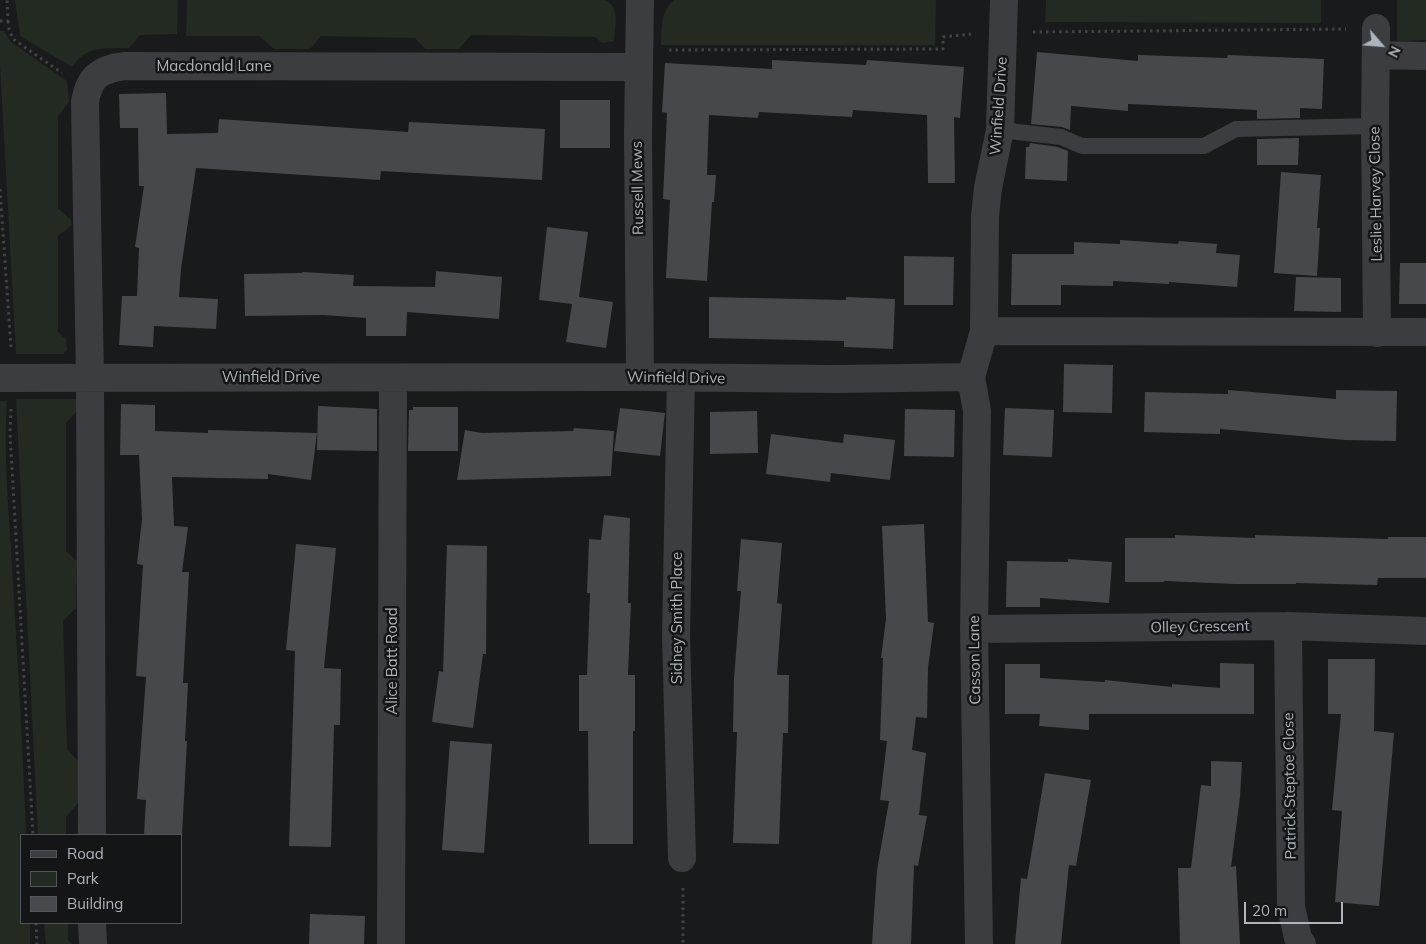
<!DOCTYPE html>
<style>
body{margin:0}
#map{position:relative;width:1426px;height:944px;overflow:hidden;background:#191a1c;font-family:Mulish,sans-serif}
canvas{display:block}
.legend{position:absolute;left:20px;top:834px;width:162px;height:90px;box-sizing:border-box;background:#141517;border:1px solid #515559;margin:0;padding:6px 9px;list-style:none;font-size:15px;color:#adb4bb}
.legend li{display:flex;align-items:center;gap:10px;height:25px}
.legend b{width:25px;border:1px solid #515559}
.north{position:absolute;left:1356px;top:20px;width:50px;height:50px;-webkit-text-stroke:4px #141517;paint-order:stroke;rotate:117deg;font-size:14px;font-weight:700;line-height:20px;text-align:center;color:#adb4bb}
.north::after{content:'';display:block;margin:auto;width:18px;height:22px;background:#adb4bb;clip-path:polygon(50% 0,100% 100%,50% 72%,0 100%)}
.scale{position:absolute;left:1244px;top:902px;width:99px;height:22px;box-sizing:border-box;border:2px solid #adb4bb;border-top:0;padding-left:6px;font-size:15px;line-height:18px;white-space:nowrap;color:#adb4bb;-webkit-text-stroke:4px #141517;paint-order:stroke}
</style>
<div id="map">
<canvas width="1426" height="944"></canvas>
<ul class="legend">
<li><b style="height:6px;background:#3b3d40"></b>Road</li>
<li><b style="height:14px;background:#222a21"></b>Park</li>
<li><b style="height:14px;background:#47484c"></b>Building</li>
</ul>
<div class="north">N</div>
<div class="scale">20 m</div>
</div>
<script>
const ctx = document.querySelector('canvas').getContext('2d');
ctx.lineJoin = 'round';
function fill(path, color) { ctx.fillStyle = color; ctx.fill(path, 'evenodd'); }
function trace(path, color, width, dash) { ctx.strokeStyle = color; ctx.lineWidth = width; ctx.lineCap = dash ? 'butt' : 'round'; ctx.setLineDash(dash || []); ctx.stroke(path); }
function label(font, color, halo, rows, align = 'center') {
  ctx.font = font + ' Mulish,sans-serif'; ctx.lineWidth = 5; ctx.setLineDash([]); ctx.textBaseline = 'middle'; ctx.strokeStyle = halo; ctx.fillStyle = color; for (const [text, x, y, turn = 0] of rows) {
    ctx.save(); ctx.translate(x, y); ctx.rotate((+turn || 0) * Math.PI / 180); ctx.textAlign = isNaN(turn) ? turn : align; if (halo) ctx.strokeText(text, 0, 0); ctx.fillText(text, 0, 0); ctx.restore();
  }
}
fill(new Path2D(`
 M 15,0 L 178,0 L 177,34 L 140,35 L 129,48 C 106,49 87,44 72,67 L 20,36 Z
 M 187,0 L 604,0 C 621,6 615,27 614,41 L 602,43 L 595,37 L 471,35 L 459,49 L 425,49 L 415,38 L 321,36 L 310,49 L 274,49 L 259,36 L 186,36 Z
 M 674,0 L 936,0 L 935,45 L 661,45 C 662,28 660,12 674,0 Z
 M 1046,0 L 1321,0 L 1321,23 L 1045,22 Z
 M 1397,0 L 1426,0 L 1426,40 L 1397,41 Z
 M 0,31 L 4,31 L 11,42 L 67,81 L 69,102 L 58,116 L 58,208 L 71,220 L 72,225 L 58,236 L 58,332 L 66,339 L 67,350 L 63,354 L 16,354 L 0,65 Z
 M 16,399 L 78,399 L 78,410 L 66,423 L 66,551 L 77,561 L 76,608 L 63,621 L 67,749 L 78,761 L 78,803 L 66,817 L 66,835 L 38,835 Z
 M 0,401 L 7,401 C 3,455 9,511 12,565 C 17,655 23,745 26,835 L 21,835 L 21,923 L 30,923 L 30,944 L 0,944 Z
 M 44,923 L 68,923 L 68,940 L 72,944 L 46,944 Z`), '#222a21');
fill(new Path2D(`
 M 1037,52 L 1138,61 L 1138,55 L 1227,58 L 1228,55 L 1324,59 L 1322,109 L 1300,108 L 1300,118 L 1257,119 L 1257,110 L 1128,104 L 1128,111 L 1071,106 L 1070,130 L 1062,127 L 1031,124 Z
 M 772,60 L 866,65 L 867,60 L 964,67 L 960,118 L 954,117 L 955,183 L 928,183 L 927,115 L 853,110 L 852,117 L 759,112 L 758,118 L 709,115 L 707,175 L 716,175 L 714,202 L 712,202 L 707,281 L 666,278 L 670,200 L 663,199 L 667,113 L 662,112 L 665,63 L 772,69 Z
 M 166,93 L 167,134 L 218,133 L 219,119 L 408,132 L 409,122 L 545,129 L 542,180 L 381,171 L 380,180 L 196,168 L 181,269 L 179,297 L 218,299 L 216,329 L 154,326 L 153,347 L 119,345 L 122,296 L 137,296 L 139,248 L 135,247 L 144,186 L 139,186 L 138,128 L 120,128 L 119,94 Z
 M 560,100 L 610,100 L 610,148 L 560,148 Z
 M 1299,138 L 1298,165 L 1257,165 L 1257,139 Z
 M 1030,143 L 1058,147 L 1068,151 L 1067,181 L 1025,179 L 1026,147 L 1029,147 Z
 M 1281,172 L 1321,175 L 1317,228 L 1320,228 L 1317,276 L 1274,273 Z
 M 547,227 L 588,232 L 579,297 L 613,302 L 606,348 L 566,342 L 572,304 L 539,300 Z
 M 1120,240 L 1178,244 L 1179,241 L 1217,244 L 1216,253 L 1240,255 L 1237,287 L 1169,282 L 1169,284 L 1113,281 L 1113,286 L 1061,285 L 1061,305 L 1011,305 L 1012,254 L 1074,254 L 1074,242 L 1120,244 Z
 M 904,256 L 954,257 L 953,305 L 904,305 Z
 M 1400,263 L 1426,263 L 1426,304 L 1399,304 Z
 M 436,271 L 502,277 L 499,319 L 407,312 L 406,336 L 366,336 L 366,318 L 323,315 L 245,316 L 244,274 L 302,273 L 302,272 L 354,275 L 353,286 L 435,287 Z
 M 1296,277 L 1341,278 L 1341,312 L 1294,311 Z
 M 709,297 L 846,300 L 846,297 L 895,299 L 893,349 L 844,347 L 844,341 L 709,338 Z
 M 1064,364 L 1113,365 L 1112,413 L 1063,412 Z
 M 1228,390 L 1336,399 L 1336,390 L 1397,391 L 1396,441 L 1345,440 L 1220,429 L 1220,434 L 1144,432 L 1145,392 L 1228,394 Z
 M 121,404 L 155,405 L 155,431 L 208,433 L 208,430 L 317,433 L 311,480 L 268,474 L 268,479 L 172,477 L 174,526 L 188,527 L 182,572 L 189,572 L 183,683 L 188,683 L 185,741 L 187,741 L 182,835 L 144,835 L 146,800 L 137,799 L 146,677 L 136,676 L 143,565 L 137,564 L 142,519 L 139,455 L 120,455 Z
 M 318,406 L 377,409 L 377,451 L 317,450 Z
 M 413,407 L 458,407 L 458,451 L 408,451 L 409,410 L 413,410 Z
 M 620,408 L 665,413 L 660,456 L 614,451 Z
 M 1005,408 L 1054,410 L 1052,457 L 1003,455 Z
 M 905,409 L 955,410 L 954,457 L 904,456 Z
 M 757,411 L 758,453 L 710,454 L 710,412 Z
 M 574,428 L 614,431 L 611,476 L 457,480 L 465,430 L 482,433 L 573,431 Z
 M 771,434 L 843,443 L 844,434 L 895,440 L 890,480 L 831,473 L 830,482 L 766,474 Z
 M 604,515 L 630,518 L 628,603 L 631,603 L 628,675 L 635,675 L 635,731 L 633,731 L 633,844 L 589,844 L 588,731 L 579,731 L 579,675 L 587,675 L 590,593 L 587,593 L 589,539 L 601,540 Z
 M 924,524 L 928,622 L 934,623 L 928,668 L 927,718 L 916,717 L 912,750 L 926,753 L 919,815 L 927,816 L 918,866 L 914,865 L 911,944 L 872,944 L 877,870 L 889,801 L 880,800 L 887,741 L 880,740 L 883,658 L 881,658 L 886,619 L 882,526 Z
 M 1175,535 L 1255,538 L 1255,535 L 1388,539 L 1388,537 L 1426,537 L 1426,578 L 1378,578 L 1377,585 L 1296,583 L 1296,584 L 1235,584 L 1164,581 L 1164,582 L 1125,582 L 1125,538 L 1175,538 Z
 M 741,539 L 782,543 L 777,603 L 782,604 L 777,675 L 789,675 L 788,733 L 783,733 L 779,844 L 733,843 L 737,732 L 733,732 L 734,678 L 741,591 L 737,591 Z
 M 296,544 L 336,548 L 324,668 L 341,669 L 340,725 L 334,725 L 331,847 L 289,846 L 295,651 L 286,650 Z
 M 447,545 L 487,546 L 486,654 L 483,654 L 473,728 L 432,722 L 439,671 L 443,672 Z
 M 1068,559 L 1112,562 L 1109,603 L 1040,598 L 1040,607 L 1006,607 L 1007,561 L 1068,562 Z
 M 1328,659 L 1375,659 L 1374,731 L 1394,733 L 1379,906 L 1335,902 L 1342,811 L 1332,810 L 1341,714 L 1328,714 Z
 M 1220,663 L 1254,664 L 1254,714 L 1089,714 L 1089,730 L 1039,726 L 1040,714 L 1005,714 L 1005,664 L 1040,664 L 1040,678 L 1105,682 L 1105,680 L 1172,687 L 1172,684 L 1220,688 Z
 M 450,741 L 492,744 L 484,853 L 442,850 Z
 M 1211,761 L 1242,762 L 1240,797 L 1231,867 L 1236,866 L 1240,944 L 1180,944 L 1178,868 L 1191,868 L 1201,785 L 1211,786 Z
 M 1045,773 L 1091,780 L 1076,866 L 1069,865 L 1061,944 L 1015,944 L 1021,878 L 1027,879 Z
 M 310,914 L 365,916 L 364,944 L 309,944 Z`), '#47484c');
trace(new Path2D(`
 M 0,21 L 8,21 L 7,0
 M 8,21 L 9,29 L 13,39 L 62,73
 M 1033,32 L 1346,29
 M 669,50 L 943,49 L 943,37 L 971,34
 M 0,189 L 11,348
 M 11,409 L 10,433 L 33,835
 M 683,888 L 683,944
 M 36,923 L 37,944`), '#414447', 3, [2.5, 4]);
trace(new Path2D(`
 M 1000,130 L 1061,137 L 1082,146 L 1204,146 L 1236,129 L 1375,126`), '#3b3d40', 16);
trace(new Path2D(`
 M 640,0 L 638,134 L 640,377
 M 1376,28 L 1375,126 L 1377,333
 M 1376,55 L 1426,56
 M 984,331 L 1426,332
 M 0,378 L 640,377 L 837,379 L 971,377
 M 681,378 L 676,636 L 682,858
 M 1288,626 L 1291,907 L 1298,938 L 1302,944
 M 974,629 L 1288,626 L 1426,631
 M 92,835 L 90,377 L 85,102 C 89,77 100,69 125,66 L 639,67
 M 92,923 L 93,944
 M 391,944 L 393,378
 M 979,944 L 974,629 L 977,411 L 971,377 L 984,331 L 985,216 L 988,188 L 1000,130 L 1004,0`), '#3b3d40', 28);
label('15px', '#adb4bb', '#141517', [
 ["Macdonald Lane",214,66],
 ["Winfield Drive",999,106,-86],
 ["Russell Mews",638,188,-91],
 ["Leslie Harvey Close",1376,194,-91],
 ["Winfield Drive",271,377],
 ["Winfield Drive",676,378,1],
 ["Sidney Smith Place",677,618,-90],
 ["Olley Crescent",1200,627,-1],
 ["Casson Lane",975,660,-91],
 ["Alice Batt Road",392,661,-90],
 ["Patrick Steptoe Close",1290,786,-91]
]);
</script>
